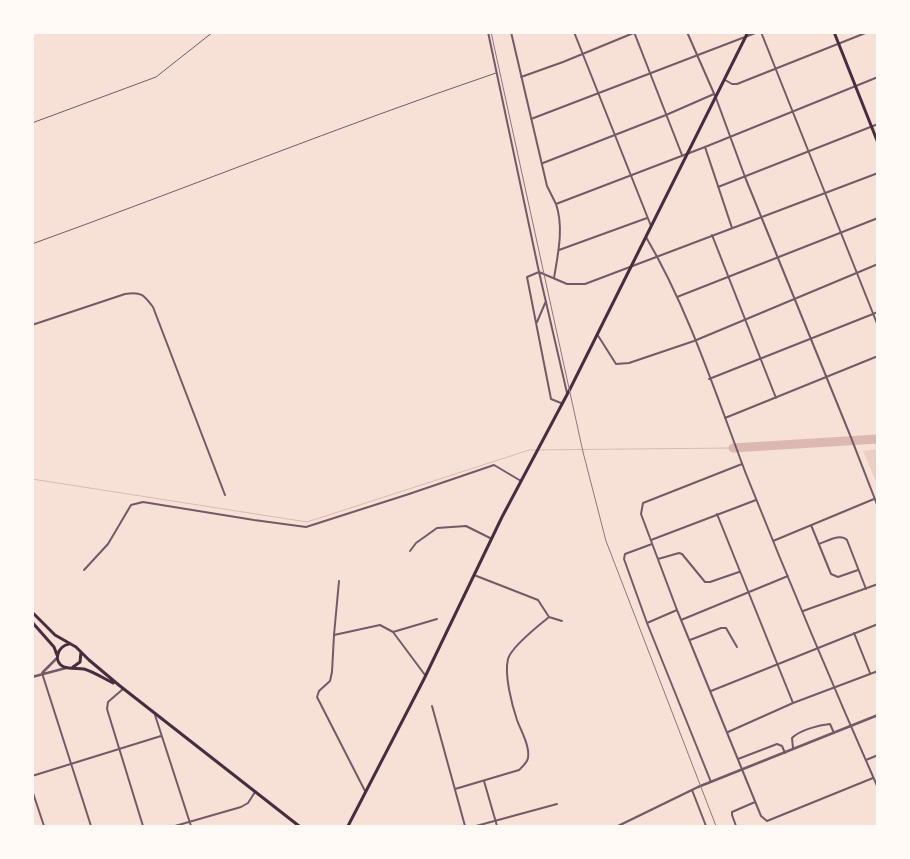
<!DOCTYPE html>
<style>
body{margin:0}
#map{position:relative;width:910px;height:859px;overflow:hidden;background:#f7e1d7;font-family:Overpass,sans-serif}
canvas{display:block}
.frame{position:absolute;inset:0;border:34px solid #fffaf5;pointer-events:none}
</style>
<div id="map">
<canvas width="910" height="859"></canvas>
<div class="frame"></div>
</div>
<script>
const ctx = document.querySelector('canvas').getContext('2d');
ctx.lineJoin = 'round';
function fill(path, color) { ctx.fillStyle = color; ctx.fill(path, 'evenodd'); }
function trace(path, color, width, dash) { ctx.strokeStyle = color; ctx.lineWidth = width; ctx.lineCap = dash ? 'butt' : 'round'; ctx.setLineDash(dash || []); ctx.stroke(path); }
fill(new Path2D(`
 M 877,449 L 878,449 L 877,484 L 863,451 Z`), '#ebcfc5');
trace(new Path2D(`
 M 32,479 L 307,522 L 529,450 L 733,448`), '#dcb8b0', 1);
trace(new Path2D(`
 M 733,448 L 878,439`), '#dcb8b0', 9);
trace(new Path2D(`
 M 32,123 L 156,77 L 213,32
 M 32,244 C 187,188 340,126 496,73`), '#755966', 1);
trace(new Path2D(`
 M 488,32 L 539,272 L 567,393
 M 511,32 L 547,186 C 550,192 553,198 556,204 C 564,227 558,254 554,278
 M 574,32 L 651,226
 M 634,32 L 682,155
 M 687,32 L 716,98 L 745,177 L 850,435 L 878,507
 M 761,32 L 878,326
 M 521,77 L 563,62 L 636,32
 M 725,80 L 732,84 L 737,84 L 868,32
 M 531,119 L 758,32
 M 705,147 L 732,228
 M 543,163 L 666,115 L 714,94
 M 718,187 L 878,124
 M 556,204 L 705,147 L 878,77
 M 712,235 L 776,398
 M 646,237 C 689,310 716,395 746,474 C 788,579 832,684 878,788
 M 559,250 L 647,218
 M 677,297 L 878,218
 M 537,322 L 546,301
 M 32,325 L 125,294 C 141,291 144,295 153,307 L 225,495
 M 597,334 L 616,364 L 629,363 L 694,341 L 878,264
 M 709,379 L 878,312
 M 561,403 L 551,399 L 527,277 L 539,272 L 567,284 L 585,284 L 878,173
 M 725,418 L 878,356
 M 742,464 L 643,503 L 641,514 L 677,610 L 761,816 L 767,821 L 873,778
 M 717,514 L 793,703
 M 811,525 L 831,574 L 838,577 L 858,570
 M 651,540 L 756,500
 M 773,541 L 874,499
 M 652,544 L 625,554 L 624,559 L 647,623 L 711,782
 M 819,544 C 828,541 840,533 847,540 L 866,589
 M 410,551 L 416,543 L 437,528 L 466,526 L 492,539
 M 658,559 L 679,553 L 682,554 L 705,582 L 710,582 L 739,572
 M 84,570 L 108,544 L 131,505 L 143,502 L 254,520 L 306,527 L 409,494 L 494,465 L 521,481
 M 474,575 L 538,600 L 549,617
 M 339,581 L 334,635 L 332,672 L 330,681 L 319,691 L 317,697 L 365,791
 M 803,611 L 878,584
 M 681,620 L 788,576
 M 647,623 L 677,610
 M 393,632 L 437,619
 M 854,633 L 870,673
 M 334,635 L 380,625 L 393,632 L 425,675
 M 690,640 L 721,628 L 726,628 L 737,647
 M 42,673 L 91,826
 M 123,689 L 108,702 L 107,709 L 143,826
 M 711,691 L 878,624
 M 432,706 L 465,826
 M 155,715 L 191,826
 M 728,732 L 793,703 L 878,671
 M 793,748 L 792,738 C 800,730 819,725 830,724 L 834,733
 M 738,759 L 777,744 L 782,746 L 785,753
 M 866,760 L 878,755
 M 32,776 L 161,736
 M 484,781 L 497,826
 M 455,789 L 519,770 C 522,767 527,763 528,758 C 530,746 521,731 517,720 C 512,705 504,675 508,659 C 511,647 539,625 549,617 L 562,621
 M 32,790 L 44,826
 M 692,790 L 706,826
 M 175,826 L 241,807 L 248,803 L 255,792
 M 476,826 L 557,804
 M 736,826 L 732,815 L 732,812 L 755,802`), '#755966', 2);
trace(new Path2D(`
 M 43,672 L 57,658
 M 32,677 L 66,668
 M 618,826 L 698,787 L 878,715`), '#755966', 2.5);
trace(new Path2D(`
 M 834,32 L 878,143`), '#4a2c40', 3);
trace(new Path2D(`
 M 348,826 L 424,679 L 502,517 L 570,389 L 748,32`), '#4a2c40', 3);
trace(new Path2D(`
 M 32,612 L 55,635 L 76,647 L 89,660 L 120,686 L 299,826
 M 32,622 L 54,647 L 57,655
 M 69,644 C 58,646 52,661 64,667 C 70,669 78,668 84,669 C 94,672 103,678 113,683
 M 73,667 L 80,662 L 81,652`), '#4a2c40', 3);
trace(new Path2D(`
 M 491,32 L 583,452 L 606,541 L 716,826`), '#8f747c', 1);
</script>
